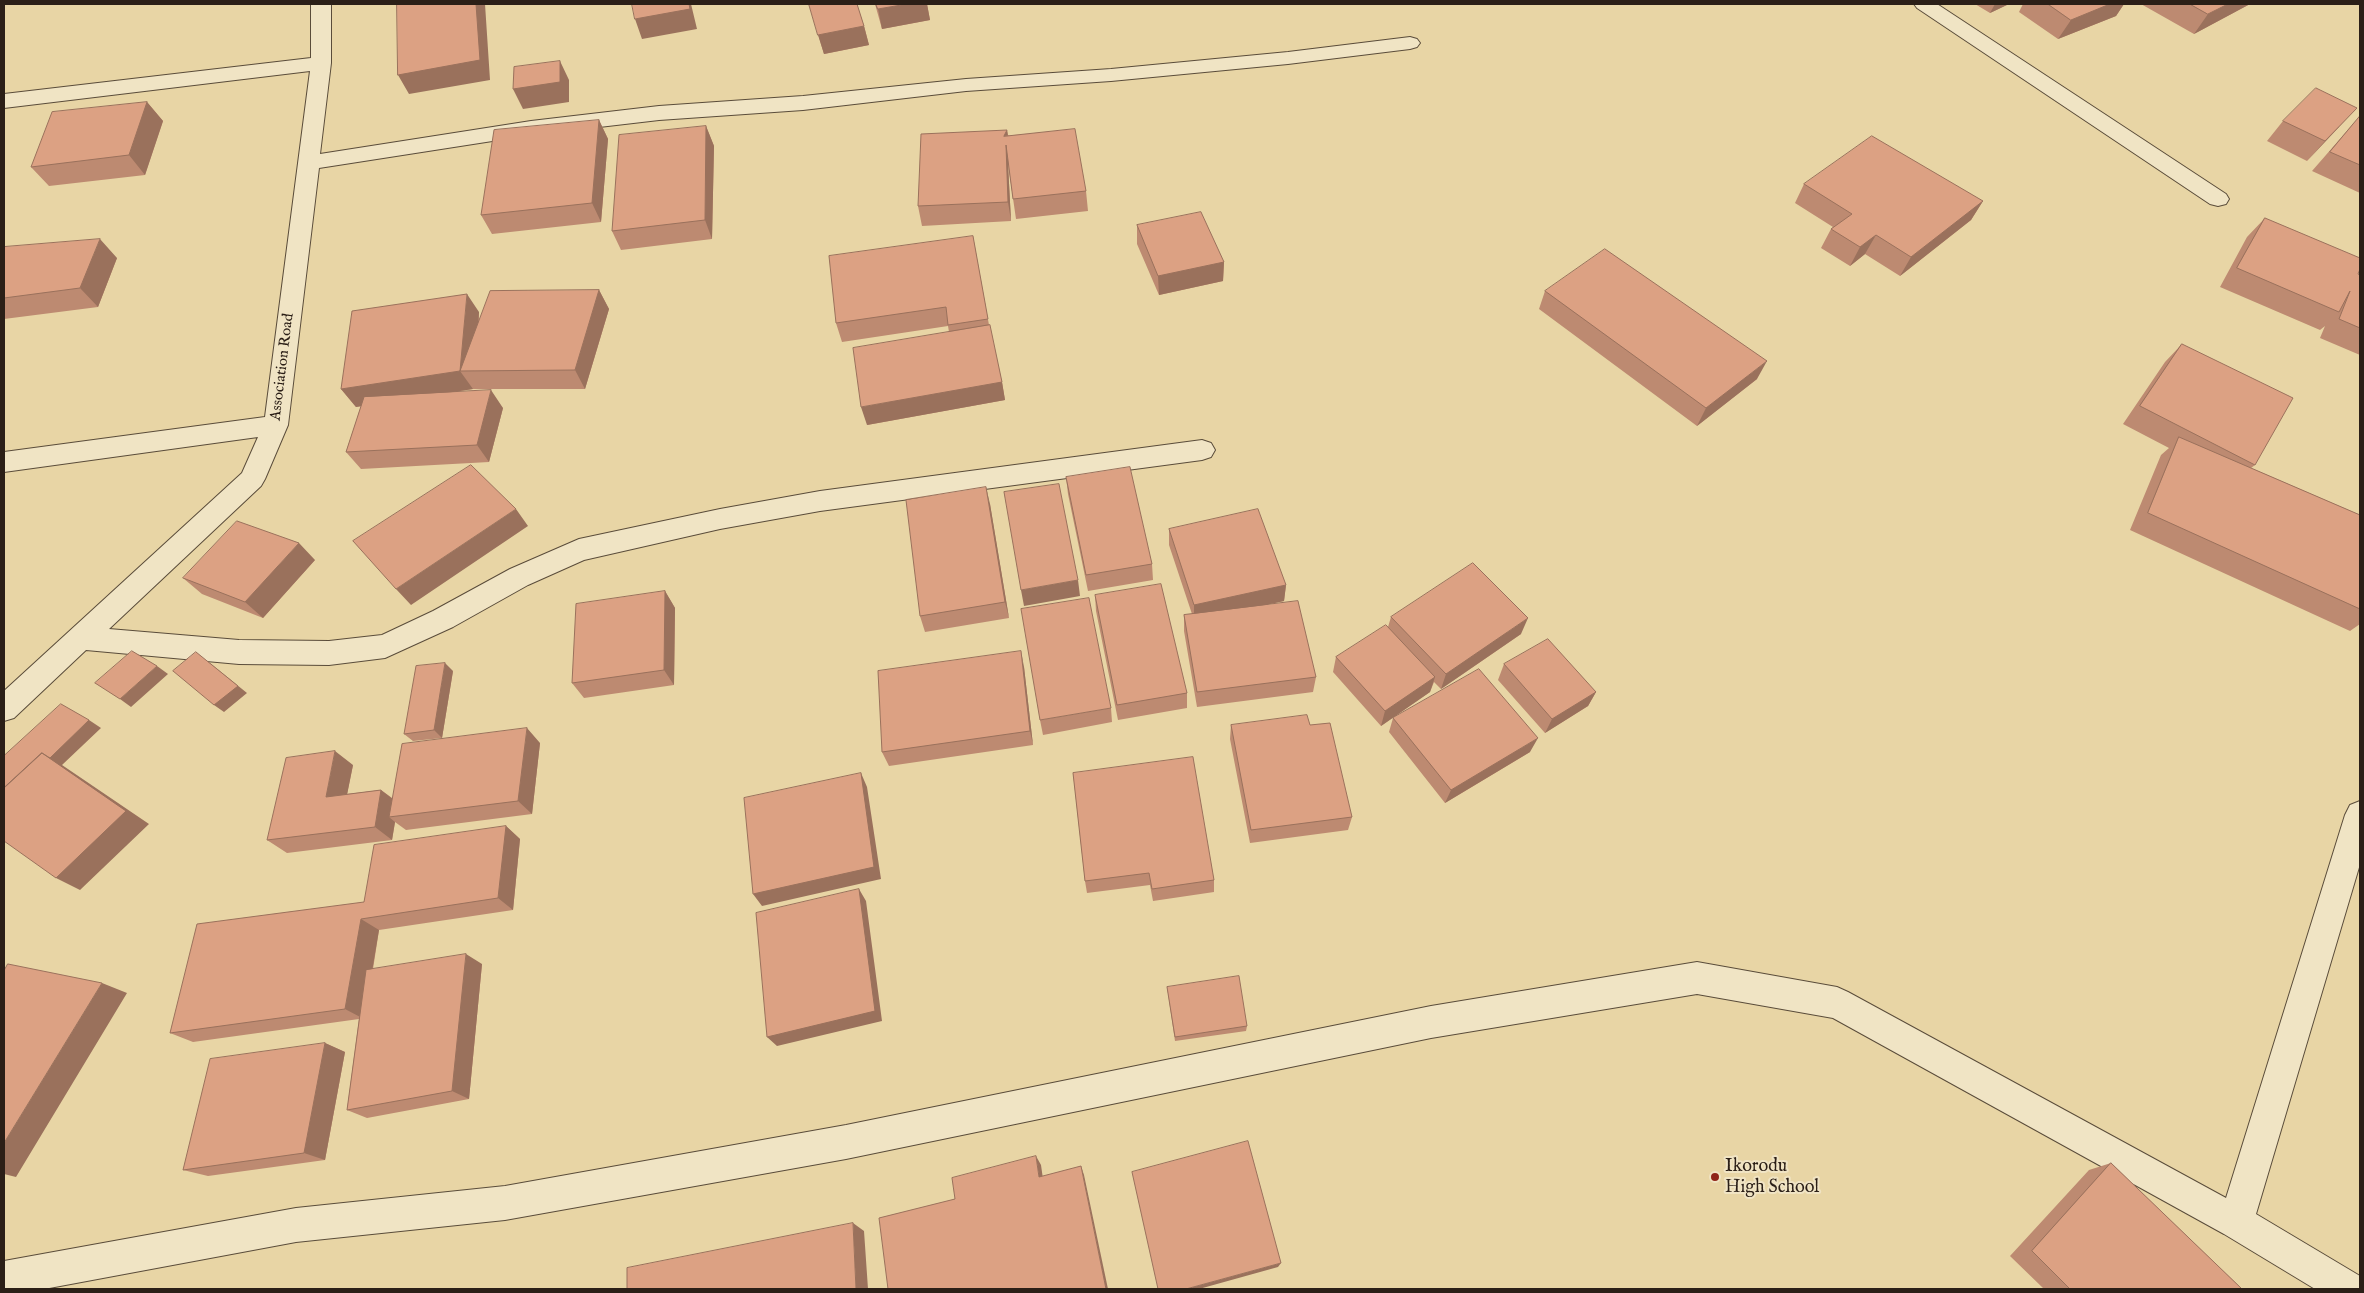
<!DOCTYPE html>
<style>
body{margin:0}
#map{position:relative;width:2364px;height:1293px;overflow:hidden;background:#e8d5a5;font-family:"IM FELL English",serif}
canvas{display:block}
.frame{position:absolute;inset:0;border:5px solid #2b1f17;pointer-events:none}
</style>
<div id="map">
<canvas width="2364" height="1293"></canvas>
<div class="frame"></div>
</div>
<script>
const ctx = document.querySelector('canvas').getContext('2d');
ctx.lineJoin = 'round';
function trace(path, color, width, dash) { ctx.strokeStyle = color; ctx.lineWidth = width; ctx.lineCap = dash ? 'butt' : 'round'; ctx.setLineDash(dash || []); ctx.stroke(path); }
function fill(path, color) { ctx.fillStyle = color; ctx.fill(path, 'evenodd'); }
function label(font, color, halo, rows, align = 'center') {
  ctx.font = font + ' "IM FELL English",serif'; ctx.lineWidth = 4; ctx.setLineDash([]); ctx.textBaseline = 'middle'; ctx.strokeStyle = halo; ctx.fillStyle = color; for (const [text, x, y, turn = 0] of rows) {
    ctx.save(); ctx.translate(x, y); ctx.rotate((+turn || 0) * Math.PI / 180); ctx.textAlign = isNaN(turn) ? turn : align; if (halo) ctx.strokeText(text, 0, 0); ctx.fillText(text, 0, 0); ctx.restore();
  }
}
const minor = new Path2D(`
 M 311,4 L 331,4 L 331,63 L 320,154 L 531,121 L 659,106 L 803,96 L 966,79 L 1111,69 L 1288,52 L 1410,37 L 1417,39 L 1420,43 L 1417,47 L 1410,49 L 1288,64 L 1111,81 L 966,91 L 803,110 L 659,120 L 531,135 L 319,168 L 288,425 L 265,479 L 261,486 L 109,629 L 239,640 L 329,641 L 382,635 L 433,611 L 510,569 L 579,539 L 720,509 L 820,491 L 1202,440 L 1211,443 L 1215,450 L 1211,457 L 1202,460 L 820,511 L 720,529 L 584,560 L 528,585 L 453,627 L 385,658 L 329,665 L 239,664 L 86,650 L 14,718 L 4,721 L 4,691 L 242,473 L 258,437 L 4,472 L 4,452 L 265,417 L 310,71 L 4,108 L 4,94 L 311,58 Z
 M 1914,4 L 1937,4 L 2226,194 L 2229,199 L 2226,204 L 2218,206 L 2210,204 L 1917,8 Z
 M 2360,801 L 2360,864 L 2256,1214 L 2360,1276 L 2360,1289 L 2315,1289 L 2224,1234 L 1833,1018 L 1697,994 L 1431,1038 L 846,1159 L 505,1220 L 296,1242 L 44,1289 L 4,1289 L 4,1261 L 296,1208 L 505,1186 L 846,1125 L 1431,1006 L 1697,962 L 1837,987 L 1848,992 L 2226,1198 L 2345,815 L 2350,805 Z`);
trace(minor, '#5a4c3a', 2);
fill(minor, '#f0e4c4');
fill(new Path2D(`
 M 809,4 L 857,4 L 864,26 L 869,45 L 824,54 Z
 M 875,4 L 927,4 L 930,20 L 882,29 Z
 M 1975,4 L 2009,4 L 1990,13 Z
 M 2023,4 L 2124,4 L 2116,16 L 2058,39 L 2019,12 Z
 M 2141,4 L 2250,4 L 2194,34 Z
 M 147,102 L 163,121 L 145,175 L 49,186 L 31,167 Z
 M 2360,116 L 2360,193 L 2312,171 Z
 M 599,120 L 608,139 L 601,222 L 492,234 L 481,215 Z
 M 2283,121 L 2339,127 L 2307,161 L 2267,141 Z
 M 706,126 L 714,146 L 712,239 L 621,250 L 612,231 Z
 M 1007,130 L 1008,135 L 1086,191 L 1088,211 L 1016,219 L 1008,164 L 1011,221 L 922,226 L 918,206 Z
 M 1804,184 L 1983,201 L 1971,220 L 1900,276 L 1865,254 L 1850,266 L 1821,248 L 1831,229 L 1833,227 L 1795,203 Z
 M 2265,218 L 2360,275 L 2360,355 L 2320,338 L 2325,326 L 2320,330 L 2220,287 L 2247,237 Z
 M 1137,225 L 1224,262 L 1223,281 L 1159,295 L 1137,244 Z
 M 973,236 L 989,325 L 1002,382 L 1005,400 L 867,425 L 949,332 L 948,326 L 842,342 L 836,323 Z
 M 4,247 L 117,258 L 98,307 L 4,319 Z
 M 599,290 L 609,309 L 585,389 L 473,389 L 451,392 L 503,408 L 489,462 L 361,469 L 346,452 L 361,406 L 356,407 L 341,389 L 479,312 L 479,321 Z
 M 1545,291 L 1757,379 L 1697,426 L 1539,309 Z
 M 2182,344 L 2255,465 L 2251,468 L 2360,515 L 2360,624 L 2350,631 L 2130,530 L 2161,455 L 2169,448 L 2123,424 L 2165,362 Z
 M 1066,477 L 1152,564 L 1153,580 L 1088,591 L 1068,494 Z
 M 990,504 L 1009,618 L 925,632 L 920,616 Z
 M 1169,529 L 1286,585 L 1284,601 L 1268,604 L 1316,677 L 1313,692 L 1197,707 L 1184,631 L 1184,615 L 1192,614 L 1169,545 Z
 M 315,560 L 263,618 L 202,594 L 183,578 Z
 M 665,591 L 675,608 L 674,685 L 584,698 L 572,683 Z
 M 1095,595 L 1187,693 L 1187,708 L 1118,720 L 1096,611 Z
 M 1391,617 L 1521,634 L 1441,689 L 1434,682 L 1430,692 L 1381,726 L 1333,672 L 1336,657 L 1388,627 Z
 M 1504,664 L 1596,692 L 1588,706 L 1545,733 L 1498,680 Z
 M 1024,667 L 1033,745 L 889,766 L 882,752 Z
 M 453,671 L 442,738 L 413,741 L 404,734 Z
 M 1111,708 L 1112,722 L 1043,735 L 1040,720 Z
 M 1393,718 L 1530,752 L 1445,803 L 1389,732 Z
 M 1231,725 L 1310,725 L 1352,817 L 1348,830 L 1250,843 L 1230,739 Z
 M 540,743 L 532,814 L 406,830 L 395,822 L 392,840 L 287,853 L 267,840 L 353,765 L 347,794 L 381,790 L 392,798 Z
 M 1073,773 L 1214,880 L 1214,892 L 1153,901 L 1150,885 L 1087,893 L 1085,881 Z
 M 506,826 L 520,839 L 513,910 L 379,930 L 373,969 L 482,964 L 469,1099 L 367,1118 L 347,1110 L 359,1019 L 193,1042 L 170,1033 L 364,902 Z
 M 1167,987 L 1247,1026 L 1246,1031 L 1175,1041 Z
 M 325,1043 L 345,1052 L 325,1160 L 208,1176 L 183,1170 Z
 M 2111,1163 L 2242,1289 L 2044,1289 L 2010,1256 L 2089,1170 Z`), '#bd8a71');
fill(new Path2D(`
 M 82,4 L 95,4 L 83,5 Z
 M 476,4 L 485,4 L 490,80 L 409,94 L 398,75 Z
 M 689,4 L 691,4 L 697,29 L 642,39 L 635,19 Z
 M 907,4 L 927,4 L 930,20 L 882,29 L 878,9 Z
 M 1995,4 L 2009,4 L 1990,13 Z
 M 2110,4 L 2124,4 L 2116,16 L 2058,39 L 2071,20 Z
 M 2228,4 L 2250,4 L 2194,34 L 2208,14 Z
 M 864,26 L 869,45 L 824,54 L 818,35 Z
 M 560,61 L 569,80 L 569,102 L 523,109 L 513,89 Z
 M 147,102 L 163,121 L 145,175 L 129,155 Z
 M 2357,108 L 2339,127 L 2307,161 L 2325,141 Z
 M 599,120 L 608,139 L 601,222 L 592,203 Z
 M 706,126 L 714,146 L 712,239 L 705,220 Z
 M 1007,130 L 1010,149 L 1008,164 L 1011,221 L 1008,202 L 1004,136 Z
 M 1983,201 L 1971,220 L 1900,276 L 1911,257 Z
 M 1876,235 L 1865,254 L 1850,266 L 1860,247 Z
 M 100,239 L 117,258 L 98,307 L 80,288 Z
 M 1224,262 L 1223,281 L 1159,295 L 1158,276 Z
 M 599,290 L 609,309 L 585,389 L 575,370 Z
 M 467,294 L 479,312 L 474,371 L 460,371 Z
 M 1767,361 L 1757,379 L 1697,426 L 1706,408 Z
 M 460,371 L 473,389 L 356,407 L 341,389 Z
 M 1002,382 L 1005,400 L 867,425 L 861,407 Z
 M 491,390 L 503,408 L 489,462 L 477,445 Z
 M 986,487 L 990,504 L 1009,618 L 1005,602 Z
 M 516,509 L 528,526 L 411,605 L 396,589 Z
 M 299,543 L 315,560 L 263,618 L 245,602 Z
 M 1078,580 L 1080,596 L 1024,606 L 1021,590 Z
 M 1286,585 L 1284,601 L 1194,621 L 1194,605 Z
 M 665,591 L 675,608 L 674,685 L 664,670 Z
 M 1528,618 L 1521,634 L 1441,689 L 1446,674 Z
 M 1021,651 L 1024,667 L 1033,745 L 1030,731 Z
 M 206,660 L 247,693 L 224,712 L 214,705 Z
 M 445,663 L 453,671 L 442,738 L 434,730 Z
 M 157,666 L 168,674 L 131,707 L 120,699 Z
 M 1435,677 L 1430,692 L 1381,726 L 1385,711 Z
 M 1596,692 L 1588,706 L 1545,733 L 1552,719 Z
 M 89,720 L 101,728 L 62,765 L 149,824 L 80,890 L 56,878 L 11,794 Z
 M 527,728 L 540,743 L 532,814 L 518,801 Z
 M 1538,738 L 1530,752 L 1445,803 L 1451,790 Z
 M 335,751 L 353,765 L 344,810 L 326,797 Z
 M 861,773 L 867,787 L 881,879 L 762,906 L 753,894 Z
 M 381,790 L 398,803 L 389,817 L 395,822 L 392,840 L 375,827 Z
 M 506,826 L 520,839 L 513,910 L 498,898 Z
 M 859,889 L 866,901 L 882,1021 L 777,1046 L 767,1037 Z
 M 361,919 L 379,930 L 364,1019 L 345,1009 Z
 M 466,954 L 482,964 L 469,1099 L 452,1091 Z
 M 102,983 L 127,993 L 16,1177 L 4,1174 L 4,1143 Z
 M 325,1043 L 345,1052 L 325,1160 L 304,1153 Z
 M 1036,1156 L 1041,1165 L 1044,1186 L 1039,1177 Z
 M 1081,1166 L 1084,1175 L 1108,1289 L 1106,1289 Z
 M 853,1223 L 864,1231 L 868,1289 L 856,1289 Z
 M 1281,1263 L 1278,1267 L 1199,1289 L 1186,1289 Z`), '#9a715c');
const building = new Path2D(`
 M 397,4 L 476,4 L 480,60 L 398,75 Z
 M 632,4 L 689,4 L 690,9 L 635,19 Z
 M 809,4 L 857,4 L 864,26 L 818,35 Z
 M 876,4 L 907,4 L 878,9 Z
 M 2048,4 L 2110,4 L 2071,20 Z
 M 2190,4 L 2228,4 L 2208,14 Z
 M 560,61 L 560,82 L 513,89 L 514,67 Z
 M 2316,88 L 2357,108 L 2325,141 L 2283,121 Z
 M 147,102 L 129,155 L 31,167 L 52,112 Z
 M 2360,116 L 2360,165 L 2330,152 Z
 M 599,120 L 592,203 L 481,215 L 494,130 Z
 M 706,126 L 705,220 L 612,231 L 619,135 Z
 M 1075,129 L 1086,191 L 1013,199 L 1006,145 L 1008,202 L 918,206 L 921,134 L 1007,130 L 1004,136 Z
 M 1872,136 L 1983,201 L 1911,257 L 1876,235 L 1860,247 L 1831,229 L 1852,214 L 1804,184 Z
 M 1201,212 L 1224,262 L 1158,276 L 1137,225 Z
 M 2265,218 L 2360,258 L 2360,269 L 2358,274 L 2360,275 L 2360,328 L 2339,319 L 2350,291 L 2339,312 L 2237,268 Z
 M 973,236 L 988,319 L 948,325 L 946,307 L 836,323 L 829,256 Z
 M 100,239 L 80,288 L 4,298 L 4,247 Z
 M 1605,249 L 1767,361 L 1706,408 L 1545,291 Z
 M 599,290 L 575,370 L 460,371 L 341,389 L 352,311 L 467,294 L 460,371 L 490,291 Z
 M 990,325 L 1002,382 L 861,407 L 853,348 Z
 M 2182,344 L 2293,398 L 2255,465 L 2140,406 Z
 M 491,390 L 477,445 L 346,452 L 364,397 Z
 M 2179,437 L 2360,515 L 2360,609 L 2148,513 Z
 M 471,465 L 516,509 L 396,589 L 353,541 Z
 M 1130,467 L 1152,564 L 1086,575 L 1066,477 Z
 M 1059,484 L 1078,580 L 1021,590 L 1004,492 Z
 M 986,487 L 1005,602 L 920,616 L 906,500 Z
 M 1258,509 L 1286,585 L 1194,605 L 1169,529 Z
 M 237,521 L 299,543 L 245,602 L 183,578 Z
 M 1473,563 L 1528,618 L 1446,674 L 1391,617 Z
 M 1161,584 L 1187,693 L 1117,705 L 1095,595 Z
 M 665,591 L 664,670 L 572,683 L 576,604 Z
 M 1089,598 L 1111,708 L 1040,720 L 1021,609 Z
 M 1298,601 L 1316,677 L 1197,692 L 1184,615 Z
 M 1386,625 L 1435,677 L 1385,711 L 1336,657 Z
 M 1548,639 L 1596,692 L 1552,719 L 1504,664 Z
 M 132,651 L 157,666 L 120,699 L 95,683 Z
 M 1021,651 L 1030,731 L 882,752 L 878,671 Z
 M 196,652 L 238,686 L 214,705 L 173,671 Z
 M 445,663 L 434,730 L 404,734 L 416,666 Z
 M 1479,669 L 1538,738 L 1451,790 L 1393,718 Z
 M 61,704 L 89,720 L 50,758 L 42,753 L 4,788 L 4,756 Z
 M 1307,715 L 1310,725 L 1330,723 L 1352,817 L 1251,830 L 1231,725 Z
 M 527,728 L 518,801 L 389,817 L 402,744 Z
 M 335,751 L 326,797 L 381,790 L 375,827 L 267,840 L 286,758 Z
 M 42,753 L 126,811 L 56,878 L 4,841 L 4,788 Z
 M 1193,757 L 1214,880 L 1152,889 L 1149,873 L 1085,881 L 1073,773 Z
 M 861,773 L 874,867 L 753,894 L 744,798 Z
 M 506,826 L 498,898 L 361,919 L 345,1009 L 170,1033 L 197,924 L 364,902 L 374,845 Z
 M 859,889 L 875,1011 L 767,1037 L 756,913 Z
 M 466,954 L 452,1091 L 347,1110 L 366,970 Z
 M 8,964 L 102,983 L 4,1143 L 4,971 Z
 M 1239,976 L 1247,1026 L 1175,1037 L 1167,987 Z
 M 325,1043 L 304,1153 L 183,1170 L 210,1059 Z
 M 1248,1141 L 1281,1263 L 1186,1289 L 1158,1289 L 1132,1172 Z
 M 1036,1156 L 1039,1177 L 1081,1166 L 1106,1289 L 888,1289 L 879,1218 L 955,1199 L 952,1178 Z
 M 2111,1163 L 2242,1289 L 2070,1289 L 2032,1251 Z
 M 853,1223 L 856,1289 L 627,1289 L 627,1268 Z`);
fill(building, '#dca183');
trace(building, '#9a715c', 1);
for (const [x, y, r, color] of [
 [1715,1177,5,"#8f2418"]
]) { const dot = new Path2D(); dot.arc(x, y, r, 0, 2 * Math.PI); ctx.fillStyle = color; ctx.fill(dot); trace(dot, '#f0e4c4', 2); }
label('15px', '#2b1f17', '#f0e4c4', [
 ["Association Road",283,367,-83]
]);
label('18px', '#2b1f17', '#f0e4c4', [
 ["Ikorodu",1725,1167],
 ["High School",1725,1188]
], 'left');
</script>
